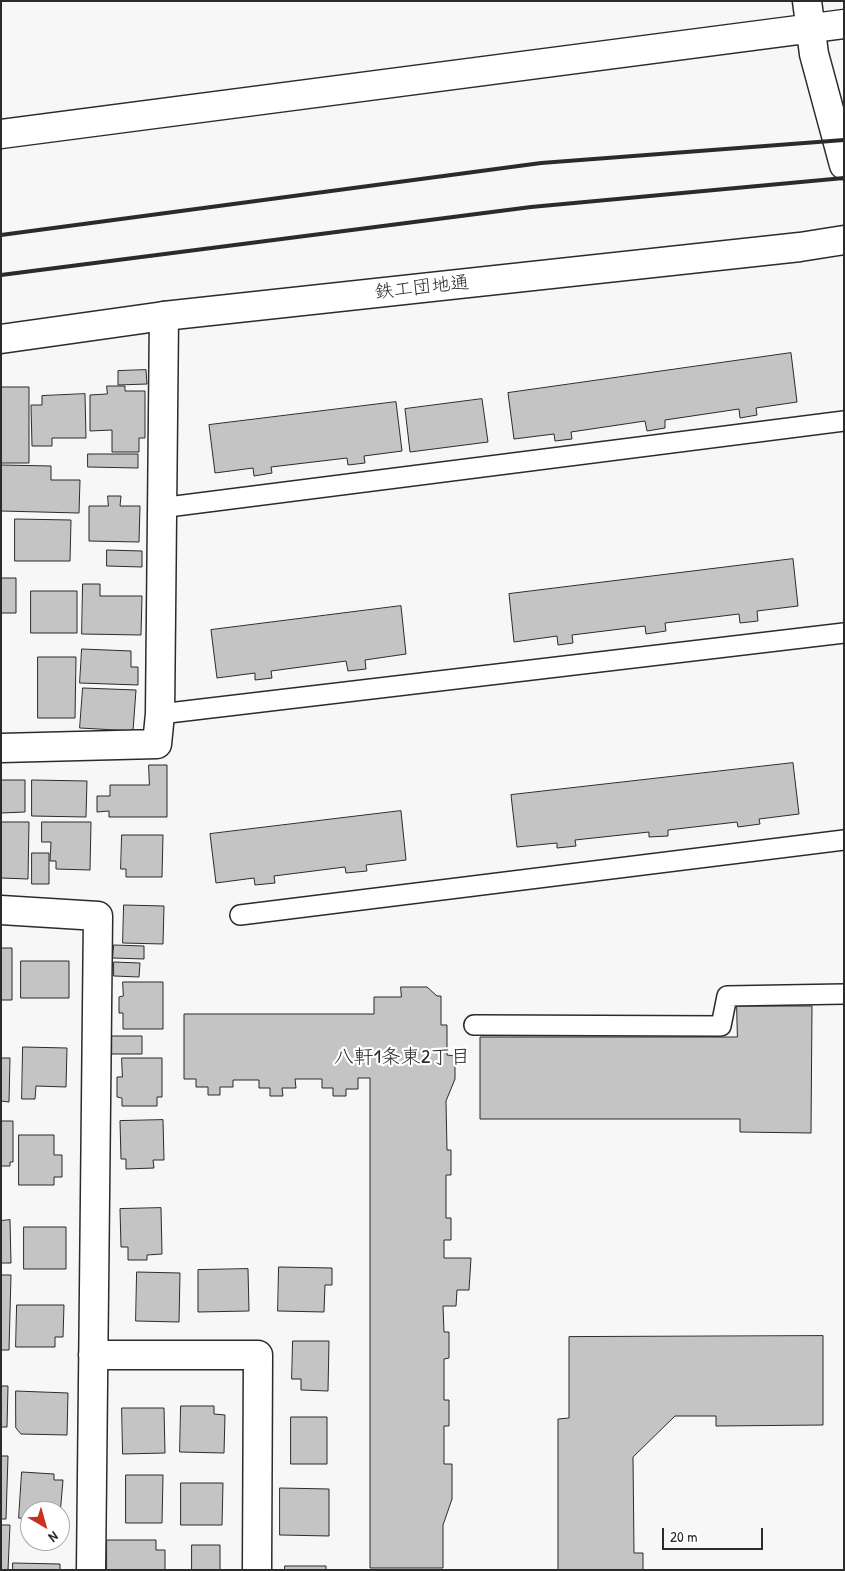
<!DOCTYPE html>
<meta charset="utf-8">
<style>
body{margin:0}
#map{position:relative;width:845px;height:1571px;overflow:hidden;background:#f7f7f7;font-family:"Patrick Hand",sans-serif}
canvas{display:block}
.frame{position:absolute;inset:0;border:2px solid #2b2b2b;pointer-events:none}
.north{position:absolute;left:20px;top:1501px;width:50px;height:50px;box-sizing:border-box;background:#fff;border:1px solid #aaa;border-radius:50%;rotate:142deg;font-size:14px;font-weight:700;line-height:20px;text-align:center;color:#2b2b2b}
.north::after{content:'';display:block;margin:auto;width:18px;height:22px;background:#c8321e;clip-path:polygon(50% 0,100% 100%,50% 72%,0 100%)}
.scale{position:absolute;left:662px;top:1528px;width:101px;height:22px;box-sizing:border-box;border:2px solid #2b2b2b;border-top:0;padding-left:6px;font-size:15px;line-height:18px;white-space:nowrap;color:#2b2b2b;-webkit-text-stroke:4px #fff;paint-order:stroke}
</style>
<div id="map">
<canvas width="845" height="1571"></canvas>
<div class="frame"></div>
<div class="north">N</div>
<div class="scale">20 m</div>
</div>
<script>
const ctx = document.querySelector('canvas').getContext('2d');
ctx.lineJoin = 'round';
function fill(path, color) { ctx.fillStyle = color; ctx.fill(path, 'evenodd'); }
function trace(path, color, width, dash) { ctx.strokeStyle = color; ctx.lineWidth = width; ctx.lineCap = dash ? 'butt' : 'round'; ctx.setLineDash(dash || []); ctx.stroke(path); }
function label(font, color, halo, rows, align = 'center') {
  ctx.font = font + ' "Patrick Hand","Klee One",sans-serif'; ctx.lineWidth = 4.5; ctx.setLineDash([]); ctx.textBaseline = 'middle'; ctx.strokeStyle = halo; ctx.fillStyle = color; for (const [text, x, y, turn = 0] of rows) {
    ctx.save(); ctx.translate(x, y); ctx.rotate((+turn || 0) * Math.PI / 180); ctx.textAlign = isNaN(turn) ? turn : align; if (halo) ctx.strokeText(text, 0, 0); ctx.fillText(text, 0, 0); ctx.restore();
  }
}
const building = new Path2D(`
 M 791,353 L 797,402 L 756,408 L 757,415 L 740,418 L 739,409 L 665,420 L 665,428 L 647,431 L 645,421 L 571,432 L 572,439 L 555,441 L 554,434 L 514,439 L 508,393 Z
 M 146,370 L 147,384 L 118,385 L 118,371 Z
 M 107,386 L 125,386 L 125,391 L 145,391 L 145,438 L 139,438 L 139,452 L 112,452 L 112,430 L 90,431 L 90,395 L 107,394 Z
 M 1,387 L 29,387 L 29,463 L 1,463 Z
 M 85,394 L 86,438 L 52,438 L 52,446 L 32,446 L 31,405 L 42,405 L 42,396 Z
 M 482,399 L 488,442 L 410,452 L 405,409 Z
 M 396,402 L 402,451 L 364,456 L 365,463 L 348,465 L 347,458 L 271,467 L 272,473 L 254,476 L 253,468 L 215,473 L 209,425 Z
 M 88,454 L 138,454 L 138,468 L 88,467 Z
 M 1,465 L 51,466 L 51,480 L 80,480 L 79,513 L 1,511 Z
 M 108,496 L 121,496 L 120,506 L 140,506 L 139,542 L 89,541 L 89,506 L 108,506 Z
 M 15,519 L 71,520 L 70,561 L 15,561 Z
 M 107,550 L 142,551 L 142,567 L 107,566 Z
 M 793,559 L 798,606 L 757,611 L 758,621 L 740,623 L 739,614 L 665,623 L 666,631 L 646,634 L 645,626 L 572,635 L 573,643 L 558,645 L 557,636 L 514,642 L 509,594 Z
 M 1,578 L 16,578 L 16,613 L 1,613 Z
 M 83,584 L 100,584 L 100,596 L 142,596 L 141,635 L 82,634 Z
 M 31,591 L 77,591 L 77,633 L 31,633 Z
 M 401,606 L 406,654 L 365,660 L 366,669 L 348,671 L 346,661 L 271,671 L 272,678 L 255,680 L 255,673 L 217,678 L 211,630 Z
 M 82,649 L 131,651 L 131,667 L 138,667 L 138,685 L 80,683 Z
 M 38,657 L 76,657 L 75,718 L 38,718 Z
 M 83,688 L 136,690 L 133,731 L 80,728 Z
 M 793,763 L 799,814 L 759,819 L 760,824 L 738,827 L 737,822 L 668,830 L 668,836 L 649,837 L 649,832 L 575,840 L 576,846 L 557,848 L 557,843 L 517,847 L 511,795 Z
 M 149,765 L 167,765 L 167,817 L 109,817 L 109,811 L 97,812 L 97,796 L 110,796 L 110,785 L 149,785 Z
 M 1,780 L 25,780 L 25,812 L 1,813 Z
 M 32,780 L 87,781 L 86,817 L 32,816 Z
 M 401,811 L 406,860 L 366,865 L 367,871 L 346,873 L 345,867 L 274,876 L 275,883 L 255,885 L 254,878 L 216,883 L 210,834 Z
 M 1,822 L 29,822 L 28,879 L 1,878 Z
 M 42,822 L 91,822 L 90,870 L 56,869 L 56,861 L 50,861 L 51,842 L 42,842 Z
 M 122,835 L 163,835 L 162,877 L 126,877 L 126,869 L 121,869 Z
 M 32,853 L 49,853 L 49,884 L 32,884 Z
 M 124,905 L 164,906 L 163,944 L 123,943 Z
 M 114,945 L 144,946 L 144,959 L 113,958 Z
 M 1,948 L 12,948 L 12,1000 L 1,1000 Z
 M 21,961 L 69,961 L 69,998 L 21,998 Z
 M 114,962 L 140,963 L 139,977 L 114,976 Z
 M 123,982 L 163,982 L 163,1029 L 123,1029 L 123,1013 L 119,1013 L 119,997 L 123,996 Z
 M 401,987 L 427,987 L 437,996 L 441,996 L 441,1025 L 447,1025 L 447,1055 L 455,1056 L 455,1079 L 446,1101 L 447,1150 L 451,1150 L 451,1175 L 446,1175 L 446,1218 L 451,1218 L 451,1240 L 444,1240 L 444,1258 L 471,1258 L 469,1290 L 457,1290 L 456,1306 L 443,1306 L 444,1332 L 449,1332 L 449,1358 L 444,1359 L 444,1400 L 449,1400 L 449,1426 L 444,1426 L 444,1464 L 452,1464 L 452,1499 L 443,1525 L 443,1568 L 370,1568 L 370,1078 L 358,1078 L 358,1089 L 346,1089 L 346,1096 L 333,1096 L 333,1088 L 322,1088 L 322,1079 L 295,1079 L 296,1088 L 282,1088 L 283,1096 L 270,1096 L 270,1088 L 259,1088 L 259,1080 L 233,1080 L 233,1087 L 220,1087 L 220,1095 L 208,1095 L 208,1087 L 196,1087 L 196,1079 L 184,1079 L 184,1014 L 374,1014 L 374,997 L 401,997 Z
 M 737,1006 L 812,1006 L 811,1133 L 740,1132 L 740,1119 L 480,1119 L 480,1037 L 737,1037 Z
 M 112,1036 L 142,1036 L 142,1054 L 112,1054 Z
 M 23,1047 L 67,1048 L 66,1087 L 36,1086 L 35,1099 L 22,1099 Z
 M 1,1058 L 10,1058 L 9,1102 L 1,1101 Z
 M 122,1058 L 162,1058 L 162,1097 L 157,1097 L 157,1106 L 122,1106 L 122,1098 L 117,1097 L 117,1077 L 122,1077 Z
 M 163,1120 L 164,1160 L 153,1160 L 154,1168 L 126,1169 L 126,1159 L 121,1159 L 120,1121 Z
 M 1,1121 L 13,1121 L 13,1162 L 10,1162 L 10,1166 L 1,1166 Z
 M 19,1135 L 54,1135 L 54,1155 L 62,1155 L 62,1177 L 54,1177 L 54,1185 L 19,1185 Z
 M 161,1208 L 162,1254 L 147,1255 L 147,1260 L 128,1260 L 128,1247 L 121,1247 L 120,1209 Z
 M 10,1220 L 11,1263 L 1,1263 L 1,1221 Z
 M 24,1227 L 66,1227 L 66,1269 L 24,1269 Z
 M 279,1267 L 332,1268 L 332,1285 L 325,1285 L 324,1312 L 278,1311 Z
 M 248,1269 L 249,1311 L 198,1312 L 198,1270 Z
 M 137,1272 L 180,1273 L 179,1322 L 136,1321 Z
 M 1,1275 L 11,1275 L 9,1350 L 1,1350 Z
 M 17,1305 L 64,1305 L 63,1337 L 55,1337 L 55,1347 L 16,1347 Z
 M 823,1336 L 823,1425 L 716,1426 L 716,1416 L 675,1416 L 633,1457 L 634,1553 L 643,1553 L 643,1570 L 558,1570 L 558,1419 L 569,1418 L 569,1337 Z
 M 293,1341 L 329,1341 L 328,1391 L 301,1390 L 301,1379 L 292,1379 Z
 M 1,1386 L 8,1386 L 7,1427 L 1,1427 Z
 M 16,1391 L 68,1393 L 67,1435 L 21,1434 L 16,1428 Z
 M 181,1406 L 214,1406 L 214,1414 L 225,1415 L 224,1453 L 180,1452 Z
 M 122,1408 L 164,1408 L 165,1453 L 123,1454 Z
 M 291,1417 L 327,1417 L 327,1464 L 291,1464 Z
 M 1,1456 L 8,1456 L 6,1519 L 1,1519 Z
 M 22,1472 L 54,1474 L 54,1480 L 63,1480 L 60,1515 L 60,1511 L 30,1511 L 30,1519 L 19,1518 Z
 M 126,1475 L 163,1475 L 162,1523 L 126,1523 Z
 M 181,1483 L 223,1483 L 222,1525 L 181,1525 Z
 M 280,1488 L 329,1489 L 329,1536 L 280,1535 Z
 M 1,1525 L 10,1525 L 8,1570 L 1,1570 Z
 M 107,1540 L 156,1540 L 156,1550 L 165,1550 L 165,1570 L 107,1570 Z
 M 192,1545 L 220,1545 L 220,1570 L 192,1570 Z
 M 13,1563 L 60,1564 L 60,1570 L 13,1570 Z
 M 285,1566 L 326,1566 L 326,1570 L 285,1570 Z`);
fill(building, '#c4c4c4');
trace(building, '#2b2b2b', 1);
const lane = new Path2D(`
 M 160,508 L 844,421
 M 160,714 L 844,633
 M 240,915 L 844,840
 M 474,1025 L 721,1026 L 727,996 L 844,994`);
const street = new Path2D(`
 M 807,1 L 814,54 L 844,165
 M 1,134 L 844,24
 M 1,748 L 157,744 L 160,714 L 164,316
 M 1,910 L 98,916 L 91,1570
 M 93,1355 L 258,1355 L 257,1570`);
const secondary = new Path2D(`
 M 1,339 L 164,316 L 800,247 L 844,240`);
trace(lane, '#2b2b2b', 22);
trace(street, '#2b2b2b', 31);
trace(secondary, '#2b2b2b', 31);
trace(lane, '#fff', 19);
trace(street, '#fff', 28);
trace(secondary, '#fff', 28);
trace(new Path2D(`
 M 1,235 L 541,163 L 844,140
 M 1,275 L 531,207 L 844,178`), '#2b2b2b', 4);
label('19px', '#2b2b2b', '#fff', [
 ["鉄工団地通",422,288,-6]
]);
label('20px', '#2b2b2b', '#fff', [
 ["八軒1条東2丁目",402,1058]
]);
</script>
